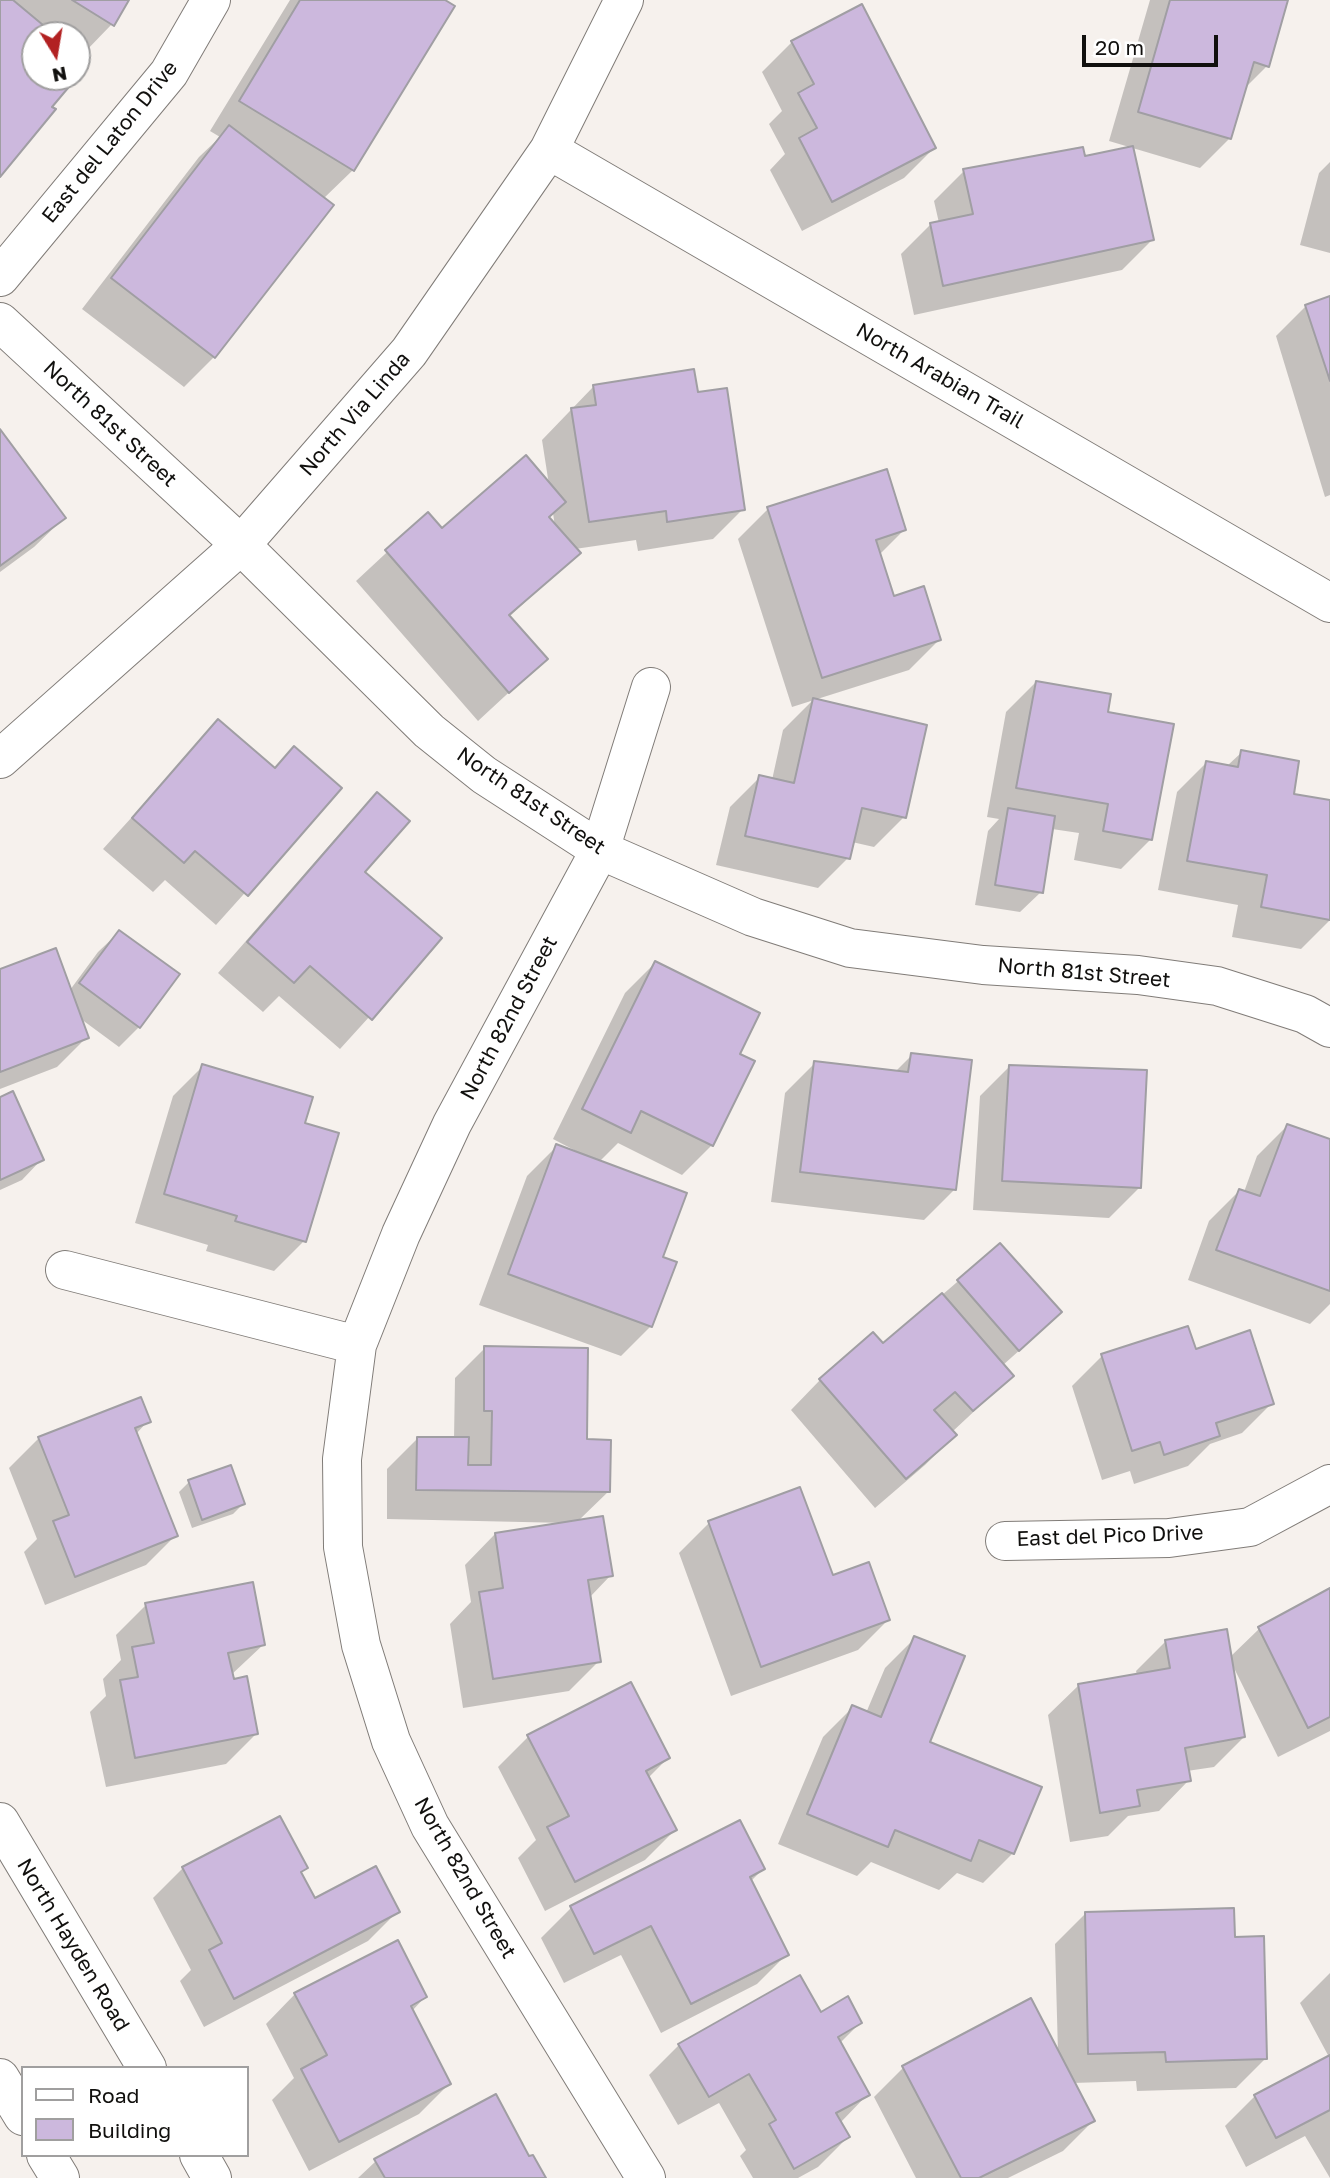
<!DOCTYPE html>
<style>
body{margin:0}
#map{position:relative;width:1330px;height:2178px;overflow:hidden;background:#f6f1ed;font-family:"Golos Text",sans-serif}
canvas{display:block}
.legend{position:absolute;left:21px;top:2066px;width:228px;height:91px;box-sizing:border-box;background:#fff;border:2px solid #a09f9f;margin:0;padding:9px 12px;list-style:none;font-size:21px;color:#11100e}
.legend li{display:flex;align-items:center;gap:14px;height:35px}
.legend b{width:35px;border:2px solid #a09f9f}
.north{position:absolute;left:21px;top:21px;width:70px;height:70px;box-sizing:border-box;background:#fff;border:2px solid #a09f9f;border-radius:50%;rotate:169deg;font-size:19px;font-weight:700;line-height:28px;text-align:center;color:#11100e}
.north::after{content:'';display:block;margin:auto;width:24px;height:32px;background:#b22122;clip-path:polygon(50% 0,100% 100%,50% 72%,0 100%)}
.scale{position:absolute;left:1082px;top:35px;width:136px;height:32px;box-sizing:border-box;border:4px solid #11100e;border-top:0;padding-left:9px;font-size:21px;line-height:24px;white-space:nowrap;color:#11100e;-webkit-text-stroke:5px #fff;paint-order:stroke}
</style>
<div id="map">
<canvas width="1330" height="2178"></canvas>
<ul class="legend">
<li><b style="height:9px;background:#fff"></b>Road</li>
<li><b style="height:19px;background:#ccb8dd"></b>Building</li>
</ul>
<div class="north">N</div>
<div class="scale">20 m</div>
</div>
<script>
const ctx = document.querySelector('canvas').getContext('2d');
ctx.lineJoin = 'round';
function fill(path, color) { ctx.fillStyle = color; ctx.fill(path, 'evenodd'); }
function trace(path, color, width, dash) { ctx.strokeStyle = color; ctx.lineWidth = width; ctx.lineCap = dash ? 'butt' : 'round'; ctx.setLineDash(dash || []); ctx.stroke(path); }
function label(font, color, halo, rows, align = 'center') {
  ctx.font = font + ' "Golos Text",sans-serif'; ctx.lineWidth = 5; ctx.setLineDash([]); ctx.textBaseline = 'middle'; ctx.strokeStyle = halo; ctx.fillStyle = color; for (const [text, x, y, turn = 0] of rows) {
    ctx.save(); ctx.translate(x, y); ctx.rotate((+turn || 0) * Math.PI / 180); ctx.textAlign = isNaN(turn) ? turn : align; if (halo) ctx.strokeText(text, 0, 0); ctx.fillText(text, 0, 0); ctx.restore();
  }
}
fill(new Path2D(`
 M 0,0 L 127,0 L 112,24 L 83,54 L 77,51 L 77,35 L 35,35 L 35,77 L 75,77 L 0,174 Z
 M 290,0 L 441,0 L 353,170 L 323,199 L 214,357 L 184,387 L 82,309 L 199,157 L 220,137 L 210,131 Z
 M 1150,0 L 1286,0 L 1267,66 L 1244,89 L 1230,138 L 1200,168 L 1109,141 Z
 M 792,42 L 934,148 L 904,178 L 802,231 L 770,170 L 785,154 L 769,124 L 782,111 L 762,72 Z
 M 1084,158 L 1152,240 L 1122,270 L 914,315 L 901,254 L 931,224 L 939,223 L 934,201 L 964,171 Z
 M 1330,162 L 1330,253 L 1300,245 L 1319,173 Z
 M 1330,298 L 1330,495 L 1325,497 L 1276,336 L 1306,306 Z
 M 594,386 L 696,394 L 743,509 L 713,539 L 638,551 L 636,540 L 575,549 L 578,553 L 509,617 L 545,659 L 478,721 L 356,581 L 427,515 L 442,530 L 549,485 L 542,440 ZM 553,513 L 555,527 L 548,518 Z
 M 0,432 L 64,518 L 34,547 L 0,572 Z
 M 768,509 L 904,530 L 879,555 L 893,598 L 939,640 L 909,670 L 792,707 L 738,539 Z
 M 1036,682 L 1106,713 L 1151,839 L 1121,869 L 1074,860 L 1079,833 L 1052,829 L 1041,892 L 1020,912 L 975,905 L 988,831 L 999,819 L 987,817 L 1006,712 Z
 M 813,700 L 904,817 L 874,847 L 852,842 L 848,858 L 818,888 L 716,865 L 730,807 L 760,777 L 772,780 L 783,730 Z
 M 218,722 L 273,769 L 294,749 L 339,788 L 216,925 L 165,880 L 153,892 L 103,849 Z
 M 1242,752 L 1291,795 L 1330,802 L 1330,920 L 1301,949 L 1232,937 L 1238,905 L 1158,890 L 1177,792 L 1207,762 L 1227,766 Z
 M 377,795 L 363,873 L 440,939 L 340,1049 L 279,996 L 263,1012 L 218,973 L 347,825 Z
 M 119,932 L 139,1027 L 119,1047 L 81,1019 L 87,1037 L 57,1067 L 0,1089 L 0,971 L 70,990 L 98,952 Z
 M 655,963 L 738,1055 L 712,1145 L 682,1175 L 618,1143 L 599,1162 L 661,1258 L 651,1326 L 621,1356 L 479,1305 L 527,1176 L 557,1146 L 575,1153 L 576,1151 L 553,1139 L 625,993 Z
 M 912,1055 L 954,1190 L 924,1220 L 771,1202 L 785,1093 L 815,1063 L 895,1072 Z
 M 203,1066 L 303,1124 L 304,1241 L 274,1271 L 206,1251 L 208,1245 L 135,1223 L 173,1096 Z
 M 1010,1066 L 1139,1188 L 1109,1218 L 973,1210 L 980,1096 Z
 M 0,1099 L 42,1159 L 22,1180 L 0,1190 Z
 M 1287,1126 L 1330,1141 L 1330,1304 L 1310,1324 L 1188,1280 L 1209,1221 L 1239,1191 L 1244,1192 L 1257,1156 Z
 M 1000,1245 L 1039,1333 L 1003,1365 L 1012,1376 L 952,1432 L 955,1435 L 925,1465 L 875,1508 L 791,1410 L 820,1380 L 883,1346 Z
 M 485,1348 L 585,1441 L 609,1491 L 578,1521 L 611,1575 L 589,1598 L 599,1661 L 569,1691 L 463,1708 L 450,1624 L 471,1602 L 465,1565 L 495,1534 L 567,1523 L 387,1519 L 387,1469 L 417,1439 L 454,1439 L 455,1378 Z
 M 1195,1351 L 1272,1403 L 1242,1433 L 1210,1444 L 1188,1466 L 1134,1484 L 1130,1471 L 1102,1480 L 1072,1386 L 1102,1356 Z
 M 148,1421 L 136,1434 L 176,1535 L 146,1565 L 45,1605 L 24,1552 L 37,1539 L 9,1468 L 39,1438 Z
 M 189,1482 L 243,1504 L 233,1514 L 192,1528 L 179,1492 Z
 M 799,1489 L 832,1577 L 888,1620 L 858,1650 L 731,1696 L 679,1553 L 709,1523 Z
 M 1330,1591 L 1330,1731 L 1278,1757 L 1233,1666 L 1244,1737 L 1214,1767 L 1187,1771 L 1189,1780 L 1159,1811 L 1128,1816 L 1108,1836 L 1070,1842 L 1048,1715 L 1079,1685 L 1137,1675 L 1136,1671 L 1166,1641 L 1230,1657 L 1259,1629 Z
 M 146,1605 L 263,1645 L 231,1675 L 256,1734 L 226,1764 L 106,1787 L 90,1712 L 106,1696 L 103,1679 L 121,1660 L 116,1635 Z
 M 915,1638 L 927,1743 L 1013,1853 L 983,1883 L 957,1873 L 939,1890 L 871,1862 L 857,1876 L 778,1844 L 823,1737 L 853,1707 L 866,1713 L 885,1668 Z
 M 528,1737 L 668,1758 L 648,1778 L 675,1830 L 645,1860 L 545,1911 L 518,1858 L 536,1840 L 498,1767 Z
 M 183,1868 L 305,1868 L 300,1874 L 314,1901 L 398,1911 L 368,1941 L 204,2027 L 180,1981 L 191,1970 L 153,1898 Z
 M 763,1869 L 750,1882 L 787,1954 L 757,1984 L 661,2033 L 621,1955 L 564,1983 L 541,1938 L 571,1908 Z
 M 1085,1914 L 1233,1938 L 1266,2058 L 1236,2088 L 1137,2091 L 1136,2081 L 1073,2083 L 1093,2121 L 1063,2151 L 1008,2178 L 916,2178 L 874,2097 L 904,2067 L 1058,2053 L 1055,1944 Z
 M 1330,1973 L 1330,2178 L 1305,2136 L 1246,2167 L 1225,2126 L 1255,2096 L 1329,2057 L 1300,2003 Z
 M 295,1994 L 425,1997 L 412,2011 L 449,2084 L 419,2114 L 309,2171 L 272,2100 L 294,2078 L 266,2024 Z
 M 820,2014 L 860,2023 L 839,2044 L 868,2094 L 840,2123 L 848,2137 L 818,2167 L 798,2178 L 753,2178 L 740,2156 L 746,2150 L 719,2103 L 678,2125 L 649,2075 L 679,2045 Z
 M 495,2096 L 542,2178 L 358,2178 L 376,2161 Z`), '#0003');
const building = new Path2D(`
 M 0,0 L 13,0 L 55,35 L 35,35 L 35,77 L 77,77 L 77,53 L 89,63 L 52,107 L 56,109 L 0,177 Z
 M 72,0 L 129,0 L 114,26 Z
 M 300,0 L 445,0 L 455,6 L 354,171 L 239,101 Z
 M 1170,0 L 1288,0 L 1269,67 L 1254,62 L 1231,139 L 1138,112 Z
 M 862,4 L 936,148 L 832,202 L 799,138 L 817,128 L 798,93 L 814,84 L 791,41 Z
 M 229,125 L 334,205 L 215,358 L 111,278 Z
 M 1133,146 L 1154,240 L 943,286 L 930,223 L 973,214 L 963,169 L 1083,147 L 1085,156 Z
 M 1330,296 L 1330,381 L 1305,305 Z
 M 694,369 L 698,392 L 727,388 L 745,510 L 667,522 L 666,511 L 589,522 L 571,408 L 596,405 L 593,385 Z
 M 0,429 L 66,518 L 0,566 Z
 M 526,455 L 566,502 L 549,517 L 581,553 L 509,615 L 548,659 L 509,693 L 385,550 L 428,512 L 442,528 Z
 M 887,469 L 906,530 L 876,540 L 894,596 L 924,586 L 941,640 L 822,678 L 767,507 Z
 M 1036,681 L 1111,694 L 1108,712 L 1174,724 L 1152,840 L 1103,831 L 1108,804 L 1016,788 Z
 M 813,698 L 927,725 L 906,818 L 862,808 L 850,859 L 745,836 L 759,775 L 794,783 Z
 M 218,719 L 275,768 L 294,746 L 342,788 L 248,896 L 195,851 L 184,863 L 132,818 Z
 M 1241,750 L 1299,761 L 1294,794 L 1330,800 L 1330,920 L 1261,907 L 1267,875 L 1187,861 L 1206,761 L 1238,767 Z
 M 377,792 L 410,821 L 365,872 L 442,938 L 372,1020 L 310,966 L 294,983 L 247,942 Z
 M 1008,808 L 1055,816 L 1043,893 L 995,885 Z
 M 119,930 L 180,974 L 140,1028 L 79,983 Z
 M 56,948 L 89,1038 L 0,1072 L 0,969 Z
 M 655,961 L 760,1013 L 740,1054 L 755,1061 L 713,1146 L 641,1111 L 631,1133 L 582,1109 Z
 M 911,1053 L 972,1060 L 956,1190 L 800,1172 L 814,1061 L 908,1072 Z
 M 202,1064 L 313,1097 L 305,1123 L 339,1133 L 306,1242 L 235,1221 L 237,1216 L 164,1194 Z
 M 1009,1065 L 1147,1070 L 1141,1188 L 1002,1181 Z
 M 13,1091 L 44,1160 L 0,1180 L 0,1097 Z
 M 1287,1124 L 1330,1139 L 1330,1291 L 1216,1250 L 1239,1189 L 1260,1196 Z
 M 556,1144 L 687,1193 L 663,1257 L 677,1262 L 652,1327 L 508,1274 Z
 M 1000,1243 L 1062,1312 L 1019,1351 L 957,1280 Z
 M 942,1293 L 1014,1376 L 973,1411 L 955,1392 L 934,1410 L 957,1435 L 906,1479 L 819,1379 L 873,1332 L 883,1343 Z
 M 1188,1326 L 1196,1349 L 1250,1330 L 1274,1404 L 1216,1423 L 1220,1436 L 1164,1455 L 1160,1442 L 1132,1451 L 1101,1354 Z
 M 484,1346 L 588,1348 L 587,1439 L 611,1440 L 610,1492 L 416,1490 L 417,1437 L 469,1437 L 468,1465 L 491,1465 L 492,1411 L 484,1411 Z
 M 141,1397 L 151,1422 L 135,1428 L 178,1536 L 75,1577 L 53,1521 L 69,1515 L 38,1437 Z
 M 231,1465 L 245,1504 L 202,1520 L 188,1480 Z
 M 800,1487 L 833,1575 L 869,1562 L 890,1620 L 761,1667 L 708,1521 Z
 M 603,1516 L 613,1576 L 588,1580 L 601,1662 L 493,1679 L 479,1592 L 503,1588 L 495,1533 Z
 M 253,1582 L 265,1645 L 228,1653 L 234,1679 L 247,1676 L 258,1734 L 135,1758 L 120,1680 L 138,1677 L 132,1647 L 154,1643 L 145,1603 Z
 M 1330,1588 L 1330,1717 L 1308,1728 L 1258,1627 Z
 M 1227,1629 L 1245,1737 L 1185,1748 L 1191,1781 L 1137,1790 L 1140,1806 L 1100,1813 L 1078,1684 L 1170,1668 L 1165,1640 Z
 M 914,1636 L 965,1656 L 930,1742 L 1042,1787 L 1014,1854 L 979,1840 L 971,1861 L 895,1830 L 888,1847 L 807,1814 L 852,1705 L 881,1717 Z
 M 631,1682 L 670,1758 L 646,1771 L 677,1830 L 575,1882 L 547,1827 L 569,1816 L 527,1735 Z
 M 280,1816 L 308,1868 L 301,1872 L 315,1898 L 376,1866 L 400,1912 L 234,1999 L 209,1950 L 222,1943 L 182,1867 Z
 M 740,1820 L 765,1869 L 750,1877 L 789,1955 L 691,2004 L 651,1926 L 594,1954 L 570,1906 Z
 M 1234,1908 L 1235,1937 L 1264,1936 L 1267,2059 L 1166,2062 L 1165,2052 L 1088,2054 L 1085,1912 Z
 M 398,1940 L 427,1997 L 411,2006 L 451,2084 L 339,2142 L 301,2069 L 327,2055 L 294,1993 Z
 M 800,1975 L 821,2012 L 848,1996 L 862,2023 L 838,2037 L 870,2095 L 836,2113 L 850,2137 L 794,2169 L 769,2124 L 776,2120 L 749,2074 L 709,2097 L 678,2044 Z
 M 1031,1998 L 1095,2121 L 979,2178 L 961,2178 L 902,2066 Z
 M 1330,2055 L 1330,2110 L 1276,2138 L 1254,2095 Z
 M 496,2094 L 529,2156 L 533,2155 L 546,2178 L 385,2178 L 374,2159 Z`);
fill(building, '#ccb8dd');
trace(building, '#a09ea3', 2);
const minor = new Path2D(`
 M 0,277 L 169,73 L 211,0
 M 0,322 L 241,545 L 429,731 L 484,775 L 600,850 L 753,917 L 850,948 L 983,965 L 1138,975 L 1217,986 L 1305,1014 L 1330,1028
 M 65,1270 L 357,1345
 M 1005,1541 L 1169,1538 L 1250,1527 L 1330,1484
 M 646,2178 L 430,1826 L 391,1741 L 361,1645 L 343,1547 L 342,1459 L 357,1345 L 401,1234 L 452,1124 L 600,850 L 651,687`);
const tertiary = new Path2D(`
 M 549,150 L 1330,603
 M 0,759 L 241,545 L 409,352 L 549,150 L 624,0`);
const secondary = new Path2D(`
 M 0,1822 L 147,2068
 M 0,2078 L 23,2116
 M 46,2155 L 60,2178
 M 199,2155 L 212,2178`);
trace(minor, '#807c78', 40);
trace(tertiary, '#807c78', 40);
trace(secondary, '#807c78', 40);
trace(minor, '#fff', 38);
trace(tertiary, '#fff', 38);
trace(secondary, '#fff', 38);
label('21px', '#11100e', '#fff', [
 ["East del Laton Drive",110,142,-51],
 ["North Arabian Trail",940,376,30],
 ["North Via Linda",355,414,-49],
 ["North 81st Street",110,424,43],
 ["North 81st Street",531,801,34],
 ["North 81st Street",1084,973,5],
 ["North 82nd Street",509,1018,-62],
 ["East del Pico Drive",1110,1536,-2],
 ["North 82nd Street",465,1878,60],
 ["North Hayden Road",73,1945,59]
]);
</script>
